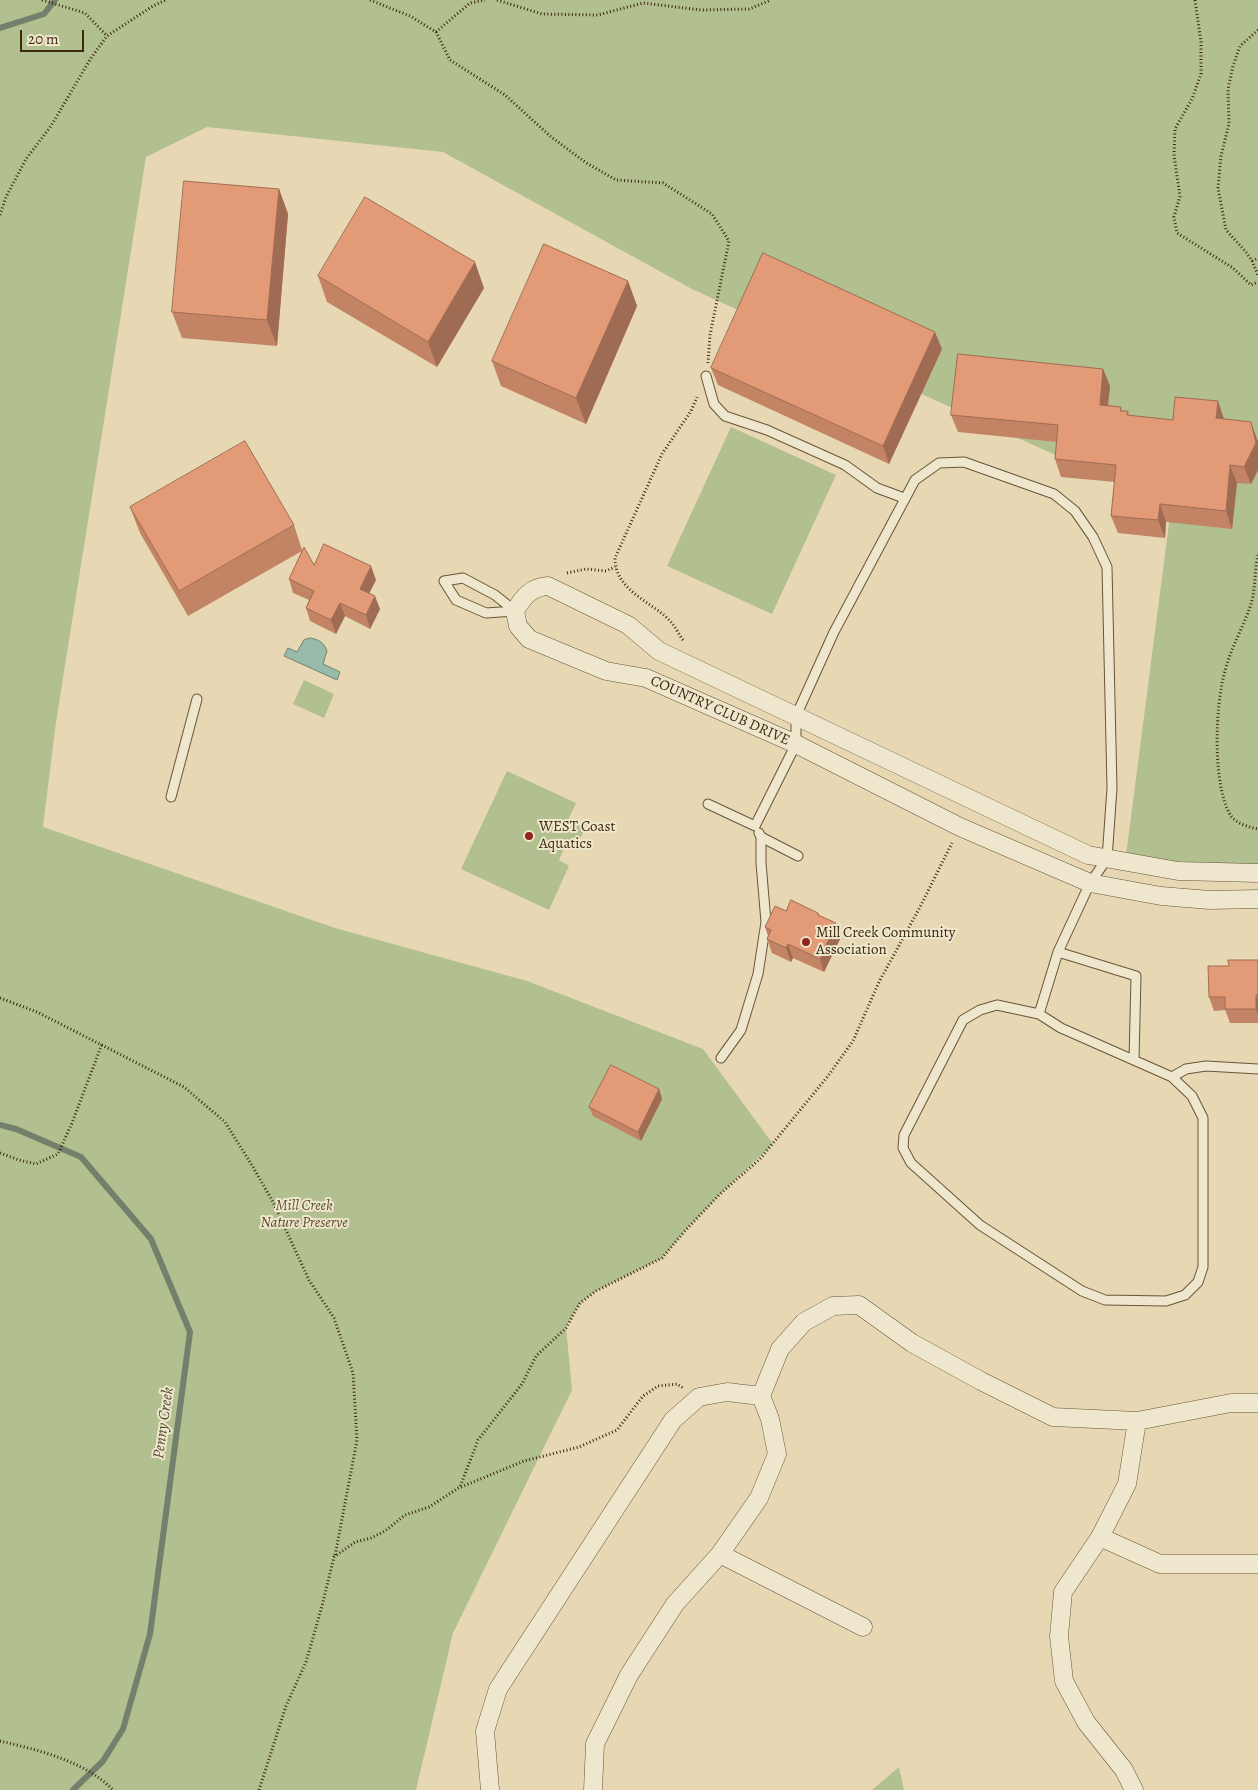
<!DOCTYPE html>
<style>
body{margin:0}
#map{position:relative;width:1258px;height:1790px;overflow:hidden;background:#e7d8b3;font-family:Alegreya,serif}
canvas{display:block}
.scale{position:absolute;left:20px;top:30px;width:64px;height:22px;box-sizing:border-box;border:2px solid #3c290e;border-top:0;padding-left:6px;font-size:15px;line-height:18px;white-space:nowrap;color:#3c290e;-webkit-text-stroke:4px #efe6ce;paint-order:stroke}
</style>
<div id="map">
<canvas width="1258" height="1790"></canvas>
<div class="scale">20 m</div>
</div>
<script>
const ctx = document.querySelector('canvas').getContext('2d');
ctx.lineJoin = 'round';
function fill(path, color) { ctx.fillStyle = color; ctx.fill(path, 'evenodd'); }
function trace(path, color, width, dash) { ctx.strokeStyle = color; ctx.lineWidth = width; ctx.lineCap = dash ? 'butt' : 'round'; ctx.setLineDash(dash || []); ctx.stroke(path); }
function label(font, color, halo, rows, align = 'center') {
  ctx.font = font + ' Alegreya,serif'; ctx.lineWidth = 4; ctx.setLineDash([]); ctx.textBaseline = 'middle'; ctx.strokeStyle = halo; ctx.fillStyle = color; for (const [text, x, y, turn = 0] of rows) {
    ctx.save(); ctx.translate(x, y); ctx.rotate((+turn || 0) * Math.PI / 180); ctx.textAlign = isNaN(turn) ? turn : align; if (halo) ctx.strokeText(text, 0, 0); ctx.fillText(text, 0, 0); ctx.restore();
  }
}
fill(new Path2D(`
 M 0,0 L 1258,0 L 1258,873 L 1125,863 L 1171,508 L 692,289 L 443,152 L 207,127 L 146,157 L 56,722 L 43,827 L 335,928 L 527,981 L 703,1049 L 773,1144 L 720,1194 L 684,1232 L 662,1258 L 596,1291 L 580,1303 L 566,1327 L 572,1390 L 453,1633 L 416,1790 L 0,1790 Z
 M 731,427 L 836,475 L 772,614 L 667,566 Z
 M 304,680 L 334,694 L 324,718 L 293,704 Z
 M 507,771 L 576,803 L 568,820 L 585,828 L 576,848 L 566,844 L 559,860 L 569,866 L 549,910 L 461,869 Z
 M 899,1767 L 904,1790 L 872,1790 Z`), '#b2bf8f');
const water = new Path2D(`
 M 311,638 C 320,640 324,643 327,651 L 323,664 L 340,672 L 337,680 L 284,656 L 288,648 L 297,652 L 304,640 Z`);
fill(water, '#97baaa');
trace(water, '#73806c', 1);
trace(new Path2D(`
 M 0,28 L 44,14 L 55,0
 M 0,1125 L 16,1129 L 81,1157 L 151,1239 L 190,1332 L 150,1634 L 123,1729 L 103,1761 L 73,1790`), '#73806c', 6);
const lane = new Path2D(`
 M 706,376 L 714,404 L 725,416 L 767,430 L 845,465 L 877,488 L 904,498
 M 463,578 L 495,595 L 515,611 L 486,613 L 456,600 L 444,581 Z
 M 171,797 L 197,699
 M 708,804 L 755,826 L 796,744 L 796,716 L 834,632 L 915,480 L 939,463 L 964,462 L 1054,494 L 1075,511 L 1093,537 L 1107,567 L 1112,788 L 1107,859 L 1090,883 L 1058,952 L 1039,1014 L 997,1005 L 980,1010 L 963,1020 L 904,1135 L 903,1148 L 911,1163 L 980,1225 L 1082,1291 L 1105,1300 L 1166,1301 L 1185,1295 L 1198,1282 L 1203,1267 L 1203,1118 L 1192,1096 L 1172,1077 L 1061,1028 L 1039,1014
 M 759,833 L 761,837 L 798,856
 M 1058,952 L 1136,976 L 1134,1060
 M 721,1058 L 741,1030 L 758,974 L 766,922 L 761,863 L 761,837
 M 1172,1077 L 1186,1069 L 1206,1066 L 1258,1069`);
const street = new Path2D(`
 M 1258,873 L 1178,871 L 1088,855 L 659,651 L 628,625 L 548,586 C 531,587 523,597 515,611 L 518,626 L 529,639 L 606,671 L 646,678 L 796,744 L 960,827 L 1090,883 L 1161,896 L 1210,900 L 1258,899
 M 1100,1537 L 1160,1564 L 1258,1564
 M 720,1554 L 863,1627
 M 490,1790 L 485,1731 L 498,1689 L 673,1420 L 699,1397 L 727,1392 L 761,1396
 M 593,1790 L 595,1744 L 629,1675 L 675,1604 L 720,1554 L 759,1498 L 777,1454 L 770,1419 L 761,1396 L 780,1349 L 804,1322 L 833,1306 L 859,1305 L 912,1343 L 981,1381 L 1053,1417 L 1137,1421 L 1231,1403 L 1258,1403
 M 1134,1790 L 1124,1770 L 1086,1722 L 1064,1681 L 1059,1636 L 1063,1592 L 1100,1537 L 1127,1484 L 1137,1421`);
trace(lane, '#675537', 11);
trace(street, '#675537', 19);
trace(new Path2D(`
 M 42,0 L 85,13 L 107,36
 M 370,0 L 410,16 L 436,32 L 450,60 L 505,95 L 550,136 L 585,162 L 616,180 L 663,183 L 712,214 L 729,241 L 710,335 L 708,363
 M 497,0 L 542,14 L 598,15 L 643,3 L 701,10 L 749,9 L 771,0
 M 1195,0 L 1201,42 L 1201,74 L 1192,99 L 1175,129 L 1174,156 L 1180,196 L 1174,217 L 1177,233 L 1233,268 L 1251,285 L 1258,282
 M 1258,30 L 1240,46 L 1233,66 L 1228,89 L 1229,124 L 1221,156 L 1218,188 L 1226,230 L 1246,252 L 1252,261 L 1258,275
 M 436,32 L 470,3 L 485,0
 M 0,215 L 6,197 L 26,159 L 51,126 L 91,58 L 107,36 L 153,6 L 166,0
 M 1252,261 L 1258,258
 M 1258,555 C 1254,571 1256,588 1251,604 C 1244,626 1231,647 1225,671 C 1215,705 1212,786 1231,816 C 1237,824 1249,827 1258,829
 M 567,573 L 586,569 L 606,571 L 615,567
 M 683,640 C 679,635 676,628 672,623 C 654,602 615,592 615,558 L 662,454 L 691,411 L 697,397
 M 0,998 L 37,1012 L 184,1087 L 225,1122 L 253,1167 L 273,1202 L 309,1280 L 334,1318 L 353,1373 L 357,1440 L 335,1556
 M 0,1153 L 19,1160 L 36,1164 L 58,1154 L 72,1123 L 102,1044
 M 461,1487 L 524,1461 L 579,1447 L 617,1430 L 643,1396 L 658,1386 L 677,1384 L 683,1388
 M 0,1741 C 38,1750 85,1761 113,1790
 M 259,1790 L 286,1706 L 306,1662 L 322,1606 L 334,1557 L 355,1542 L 371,1538 L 385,1531 L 405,1515 L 429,1507 L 460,1487 L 478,1440 L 522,1384 L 536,1356 L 566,1328 L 580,1303 L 596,1291 L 662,1258 L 684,1232 L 720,1194 L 760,1159 L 828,1076 L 853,1041 L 879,982 L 919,909 L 952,843`), '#3c290e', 3, [1, 2.5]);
trace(lane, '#efe6ce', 9);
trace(street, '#efe6ce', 18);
fill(new Path2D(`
 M 279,189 L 288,214 L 277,346 L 182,338 L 172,312 Z
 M 318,276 L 484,288 L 437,367 L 327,302 Z
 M 628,281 L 637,306 L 586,424 L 501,386 L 492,361 Z
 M 942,349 L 889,464 L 718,385 L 711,368 Z
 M 1103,369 L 1110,386 L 1108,405 L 1121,407 L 1122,411 L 1128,411 L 1129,415 L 1173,420 L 1224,419 L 1257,439 L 1258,442 L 1258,470 L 1251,484 L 1237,483 L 1232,529 L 1166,522 L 1165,538 L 1118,533 L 1111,516 L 1115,482 L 1061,477 L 1055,459 L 1057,442 L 958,432 L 951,415 Z
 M 130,507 L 294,525 L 302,550 L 314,565 L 376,580 L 369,593 L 380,609 L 370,629 L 345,616 L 336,634 L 310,621 L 306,608 L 309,600 L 293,593 L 289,579 L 302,551 L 188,616 L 140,533 Z
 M 786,911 L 818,913 L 820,916 L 841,937 L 824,972 L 793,958 L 791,962 L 772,953 L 767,939 L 768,936 L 765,927 Z
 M 1258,960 L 1258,1023 L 1230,1023 L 1225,1010 L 1214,1011 L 1209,997 L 1229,966 Z
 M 659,1089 L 662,1099 L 641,1141 L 593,1116 L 589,1107 Z`), '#c38465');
fill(new Path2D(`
 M 279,189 L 288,214 L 277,346 L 267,320 Z
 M 475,262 L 484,288 L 437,367 L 428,342 Z
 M 628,281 L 637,306 L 586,424 L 576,398 Z
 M 935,332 L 942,349 L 889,464 L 883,446 Z
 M 1103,369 L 1110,386 L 1106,422 L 1100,405 Z
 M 1218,401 L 1224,419 L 1216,418 Z
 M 1251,422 L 1258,442 L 1258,470 L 1251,484 L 1244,467 Z
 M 1230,465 L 1237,483 L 1232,529 L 1226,511 Z
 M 1160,504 L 1166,522 L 1165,538 L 1158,520 Z
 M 371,566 L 376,580 L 365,602 L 360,589 Z
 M 375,596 L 380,609 L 370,629 L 366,615 Z
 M 340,603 L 345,616 L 336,634 L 331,620 Z
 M 836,923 L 841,937 L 824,972 L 820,959 Z
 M 788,944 L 793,958 L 791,962 L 786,948 Z
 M 1256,995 L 1258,1000 L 1258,1014 L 1256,1009 Z
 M 659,1089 L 662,1099 L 641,1141 L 638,1132 Z`), '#9f6c53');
const building = new Path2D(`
 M 184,181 L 279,189 L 267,320 L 172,312 Z
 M 365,197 L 475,262 L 428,342 L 318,276 Z
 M 544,244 L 628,281 L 576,398 L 492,361 Z
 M 763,253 L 935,332 L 883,446 L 711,368 Z
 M 958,354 L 1103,369 L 1100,405 L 1121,407 L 1120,411 L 1128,411 L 1127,415 L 1173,420 L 1175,397 L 1218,401 L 1216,418 L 1251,422 L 1256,443 L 1244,467 L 1230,465 L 1226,511 L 1160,504 L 1158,520 L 1111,516 L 1116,465 L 1055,459 L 1058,425 L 951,415 Z
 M 245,441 L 294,525 L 179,591 L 130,507 Z
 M 324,544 L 371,566 L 360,589 L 375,596 L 366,615 L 340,603 L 331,620 L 306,608 L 314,591 L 289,579 L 304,547 L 314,565 Z
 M 791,900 L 818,913 L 818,915 L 836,923 L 820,959 L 788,944 L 786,948 L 767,939 L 771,930 L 765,927 L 775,906 L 786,911 Z
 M 1228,960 L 1258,960 L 1258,995 L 1256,995 L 1256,1009 L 1225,1009 L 1225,997 L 1209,997 L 1208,966 L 1229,966 Z
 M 611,1065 L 659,1089 L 638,1132 L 589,1107 Z`);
fill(building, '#e39a76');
trace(building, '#9f6c53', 1);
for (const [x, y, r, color] of [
 [529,836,5,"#8f2418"],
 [806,942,5,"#8f2418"]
]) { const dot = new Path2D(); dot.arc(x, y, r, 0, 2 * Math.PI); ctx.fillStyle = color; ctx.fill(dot); trace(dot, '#efe6ce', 2); }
label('15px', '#3c290e', '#efe6ce', [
 ["COUNTRY CLUB DRIVE",720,711,24]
]);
label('15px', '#3c290e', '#efe6ce', [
 ["WEST Coast",539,827],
 ["Aquatics",539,844],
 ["Mill Creek Community",816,933],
 ["Association",816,950]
], 'left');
label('italic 15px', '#5a4e2e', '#efe6ce', [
 ["Mill Creek",304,1206],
 ["Nature Preserve",304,1223]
]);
label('italic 16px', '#534d35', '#efe6ce', [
 ["Penny Creek",164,1423,-82]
]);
</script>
